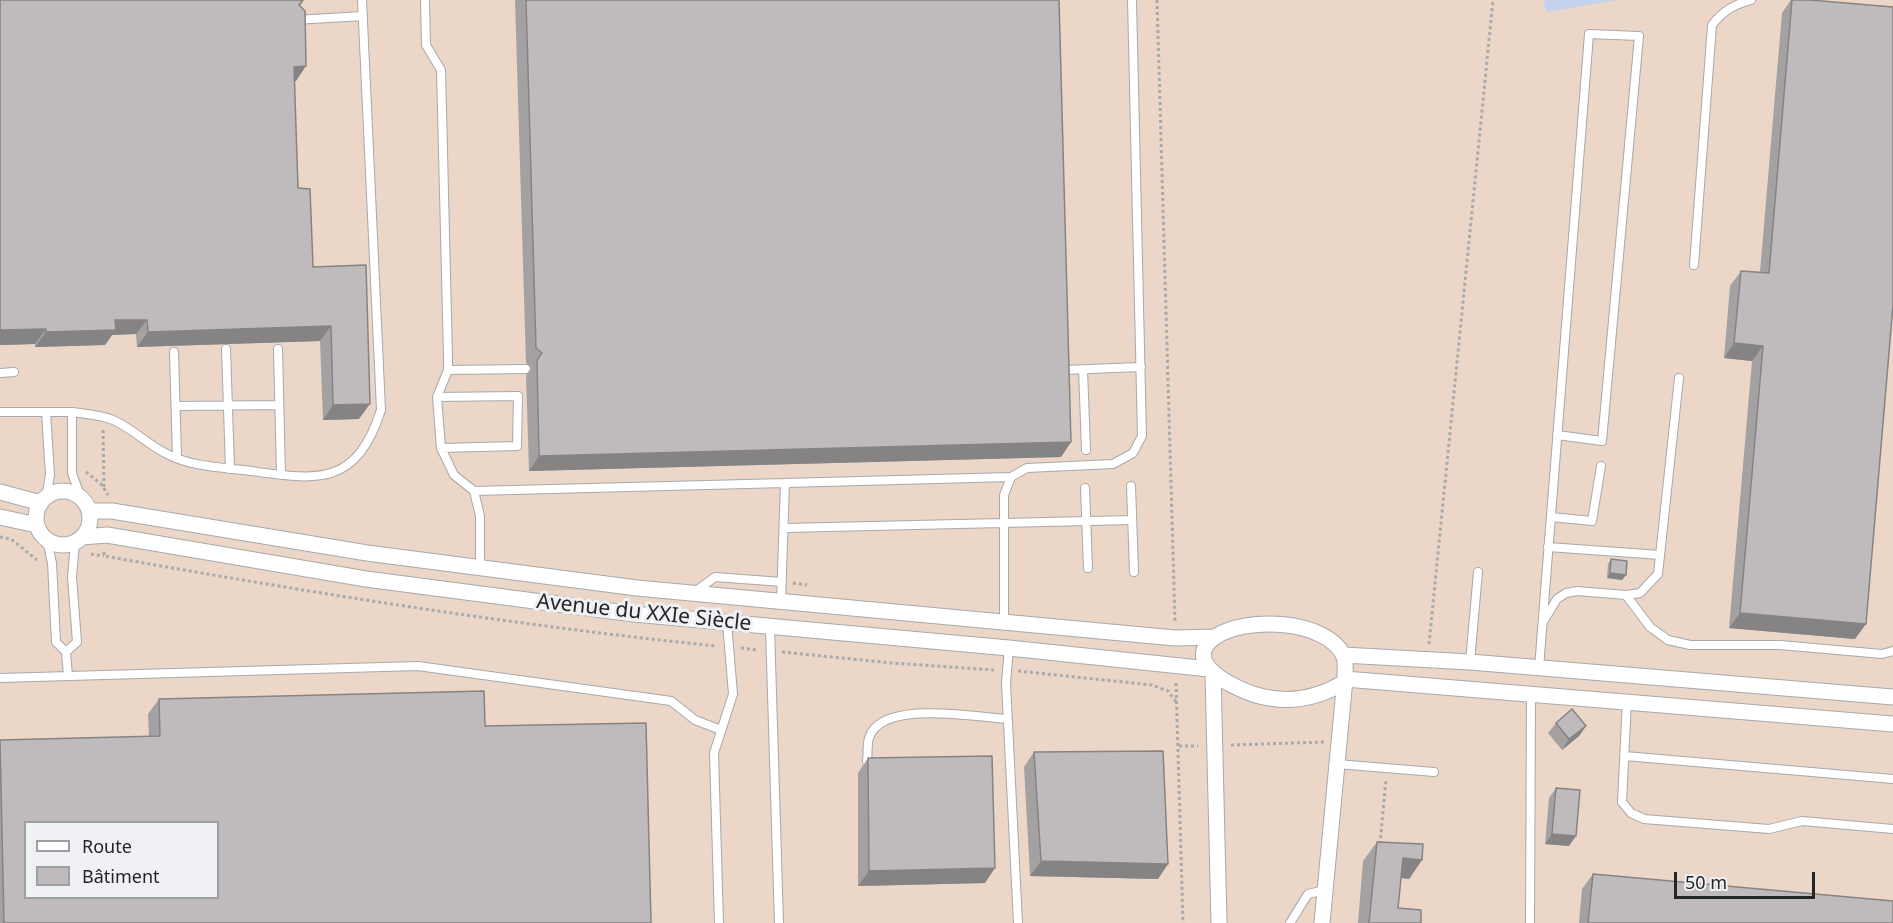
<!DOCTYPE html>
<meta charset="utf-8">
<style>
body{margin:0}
#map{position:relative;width:1893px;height:923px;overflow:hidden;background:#e2e4e7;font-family:"Noto Sans",sans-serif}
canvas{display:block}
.legend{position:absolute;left:24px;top:821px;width:195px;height:78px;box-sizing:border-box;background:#f0f1f4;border:2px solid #9e9fa2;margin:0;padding:8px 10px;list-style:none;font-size:18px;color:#242526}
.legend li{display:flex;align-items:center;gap:12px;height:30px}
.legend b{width:30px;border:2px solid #9e9fa2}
.scale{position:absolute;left:1674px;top:872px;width:141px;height:27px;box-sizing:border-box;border:3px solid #242526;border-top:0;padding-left:8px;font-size:18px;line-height:21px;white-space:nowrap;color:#242526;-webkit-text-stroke:4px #f0f1f4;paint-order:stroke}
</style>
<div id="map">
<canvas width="1893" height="923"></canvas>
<ul class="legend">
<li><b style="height:8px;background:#fff"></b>Route</li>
<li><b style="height:16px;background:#bfbbbc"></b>Bâtiment</li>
</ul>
<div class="scale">50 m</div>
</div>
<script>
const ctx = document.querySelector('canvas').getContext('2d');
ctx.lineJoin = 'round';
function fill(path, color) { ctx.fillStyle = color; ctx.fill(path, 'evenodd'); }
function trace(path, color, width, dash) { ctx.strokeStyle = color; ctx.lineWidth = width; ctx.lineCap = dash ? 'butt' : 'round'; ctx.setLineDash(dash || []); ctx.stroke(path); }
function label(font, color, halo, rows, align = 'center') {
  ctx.font = font + ' "Noto Sans",sans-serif'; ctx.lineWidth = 6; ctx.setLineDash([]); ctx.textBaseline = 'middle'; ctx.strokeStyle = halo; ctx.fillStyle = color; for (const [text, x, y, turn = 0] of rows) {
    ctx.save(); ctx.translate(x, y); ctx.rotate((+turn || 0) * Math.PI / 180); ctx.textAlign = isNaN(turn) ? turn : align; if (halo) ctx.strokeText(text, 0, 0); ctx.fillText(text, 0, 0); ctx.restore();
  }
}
fill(new Path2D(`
 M 0,0 L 1893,0 L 1893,923 L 0,923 ZM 26,822 L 218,822 L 218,898 L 26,898 Z`), '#ebd6c8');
fill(new Path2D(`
 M 1544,0 L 1617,0 L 1546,12 Z`), '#c2d2ec');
const service = new Path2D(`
 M 425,0 L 426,45 L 441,70 L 448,357 L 448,370 L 437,397 L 441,448 L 454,475 L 474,491 L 480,516 L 480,568
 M 295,20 L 363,16
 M 1694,265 L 1712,25 C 1723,11 1733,5 1751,0
 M 226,349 L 230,469
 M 278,349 L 281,475
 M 174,352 L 177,458
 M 1083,369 L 1086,450
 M 448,370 L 526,369
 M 1064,370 L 1141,367
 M 0,373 L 14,372
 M 437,397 L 518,396 L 517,446 L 441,448
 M 176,406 L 279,405
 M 0,412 L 46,412 L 50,475 L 46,498
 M 46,412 L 72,412
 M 785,483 L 1011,477
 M 1131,486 L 1134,572
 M 1085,488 L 1088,568
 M 474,491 L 785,483 L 781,601
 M 81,498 L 72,473 L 72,412 C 85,414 101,415 113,420 C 132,428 148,445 167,454 C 190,466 217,467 243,470 C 313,479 355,491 381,410 L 362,0
 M 1551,517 L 1592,521 L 1601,466
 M 785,528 L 1132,520
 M 47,540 L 52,563 L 56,642 L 66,652 L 68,676
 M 1548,547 L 1660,555
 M 696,591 L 715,577 L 782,582
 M 1626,595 L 1640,593 L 1658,574 L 1679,378
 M 1543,622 L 1557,599 L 1566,593 L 1577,591 L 1626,595 L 1650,627 L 1668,640 L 1690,645 L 1780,645 L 1882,654 L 1893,651
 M 1004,623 L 1004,495 L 1011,477 L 1027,468 L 1113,464 L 1133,453 L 1142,436 L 1132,0
 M 770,628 L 779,923
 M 1009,648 L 1006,683 L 1018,923
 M 66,652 L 77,642 L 72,577 L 75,542
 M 1470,662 L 1478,572
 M 1539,668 L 1589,34 L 1639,36 L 1602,441 L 1557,435
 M 0,678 L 418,666 L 671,701 L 695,720 L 721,730
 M 1627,701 L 1622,802 L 1631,813 L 1644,819 L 1769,829 L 1802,821 L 1893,829
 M 1625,756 L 1893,779
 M 867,761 C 868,754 867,744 869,738 C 881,699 976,717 1007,719
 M 1337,764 L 1434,772
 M 719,923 L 714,753 L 733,694 L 727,623
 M 1290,923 L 1308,894 L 1325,890
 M 1530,923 L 1531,695`);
const minor = new Path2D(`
 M36 518a27 27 0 1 1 54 0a27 27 0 1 1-54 0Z
 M 0,492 L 41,503
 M 89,511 L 112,511 L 367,553 L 637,588 L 1175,638 L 1215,637
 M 0,517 L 37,525
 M 82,537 L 107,535 L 366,579 L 634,614 L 1009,648 L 1209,669
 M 1343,655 L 1470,662 L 1893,697
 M 1213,674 L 1219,923
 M 1345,679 L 1893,724
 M 1322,923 L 1345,679 C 1345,672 1346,663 1344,656 C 1326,619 1246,616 1215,637 C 1179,663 1236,689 1256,695 C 1287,704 1316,699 1343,683`);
trace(service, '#a7a9ac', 10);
trace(minor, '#a7a9ac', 17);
trace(new Path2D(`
 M 1157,0 L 1175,622
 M 103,430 L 104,487
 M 86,472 L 101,484 L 108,495
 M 0,537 L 11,539 L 37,560
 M 104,552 L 104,556 C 307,592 510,625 716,646
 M 91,554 L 104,556
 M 793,583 L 807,585
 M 1429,644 L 1493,0
 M 741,648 L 758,650
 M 782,652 L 892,663 L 994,670
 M 1018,671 L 1152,685 L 1168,691 L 1177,703
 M 1176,683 L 1183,923
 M 1231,745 L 1324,742
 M 1179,746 L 1198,746
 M 1380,844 L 1386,779`), '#a8aaac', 3, [3, 3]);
trace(service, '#fff', 8);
trace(minor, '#fff', 15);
fill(new Path2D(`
 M 304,0 L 300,6 L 296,81 L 294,81 L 298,188 L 313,267 L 359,419 L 323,420 L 320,341 L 137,347 L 136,334 L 112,335 L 105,345 L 35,347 L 35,344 L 0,345 Z
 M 515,0 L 1059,0 L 1071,442 L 1061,457 L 529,471 L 526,375 L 531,368 L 526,363 Z
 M 1791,0 L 1810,0 L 1855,639 L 1729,628 L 1752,361 L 1724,358 L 1730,286 L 1741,271 L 1760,272 L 1782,13 Z
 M 1611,559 L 1626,575 L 1622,580 L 1607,578 L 1608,564 Z
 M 159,699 L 485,726 L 651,923 L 0,923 L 0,740 L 149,737 L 148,714 Z
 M 1556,723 L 1586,726 L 1579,736 L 1562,750 L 1548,733 Z
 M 1034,752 L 1158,879 L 1030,876 L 1024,767 Z
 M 868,758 L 985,883 L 858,886 L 858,773 Z
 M 1556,788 L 1569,846 L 1545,844 L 1549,798 Z
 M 1377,842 L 1422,860 L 1409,879 L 1401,878 L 1398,908 L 1421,923 L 1358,923 L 1363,861 Z
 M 1593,874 L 1893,923 L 1579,923 L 1582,889 Z`), '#a4a1a2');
fill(new Path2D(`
 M 306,66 L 296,81 L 283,82 L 294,67 Z
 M 115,320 L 147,320 L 136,334 L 112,335 L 105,345 L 35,347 L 46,332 Z
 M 331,326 L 320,341 L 137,347 L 148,332 Z
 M 46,329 L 35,344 L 0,345 L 0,330 Z
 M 1734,343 L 1763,346 L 1752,361 L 1724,358 Z
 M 370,404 L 359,419 L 323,420 L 333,405 Z
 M 1071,442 L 1061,457 L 529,471 L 539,456 Z
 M 1610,573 L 1626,575 L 1622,580 L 1607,578 Z
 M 1740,613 L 1866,624 L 1855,639 L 1729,628 Z
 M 1586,726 L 1579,736 L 1562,750 L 1569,739 Z
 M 1552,834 L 1576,836 L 1569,846 L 1545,844 Z
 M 1403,858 L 1422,860 L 1409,879 L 1390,876 Z
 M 1041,861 L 1168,864 L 1158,879 L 1030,876 Z
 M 995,868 L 985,883 L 858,886 L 869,871 Z`), '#868384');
const building = new Path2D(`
 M 0,0 L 303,0 L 299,5 L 305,11 L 306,66 L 294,67 L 298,188 L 310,189 L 313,267 L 366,265 L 370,404 L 333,405 L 331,326 L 148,332 L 147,320 L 115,320 L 116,330 L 46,332 L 46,329 L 0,330 Z
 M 526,0 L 1059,0 L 1071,442 L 539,456 L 537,360 L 542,353 L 536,348 Z
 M 1792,0 L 1810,0 L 1893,7 L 1893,305 L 1866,624 L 1740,613 L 1763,346 L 1734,343 L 1741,271 L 1769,273 Z
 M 1611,559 L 1627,561 L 1626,575 L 1610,573 Z
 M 484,691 L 485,726 L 646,723 L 651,923 L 4,923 L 0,740 L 160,736 L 159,699 ZM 26,822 L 218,822 L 218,897 L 26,897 Z
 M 1572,709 L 1586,726 L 1569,739 L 1556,723 Z
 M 1163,751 L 1168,864 L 1041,861 L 1034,752 Z
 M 992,756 L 995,868 L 869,871 L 868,758 Z
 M 1556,788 L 1580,790 L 1576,836 L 1552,834 Z
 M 1377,842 L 1423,844 L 1422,860 L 1403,858 L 1398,908 L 1421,910 L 1421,923 L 1369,923 Z
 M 1593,874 L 1893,901 L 1893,923 L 1588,923 Z`);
fill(building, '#bfbbbc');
trace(building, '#868384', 1.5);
label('21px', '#242526', '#f0f1f4', [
 ["Avenue du XXIe Siècle",644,613,6]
]);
</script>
